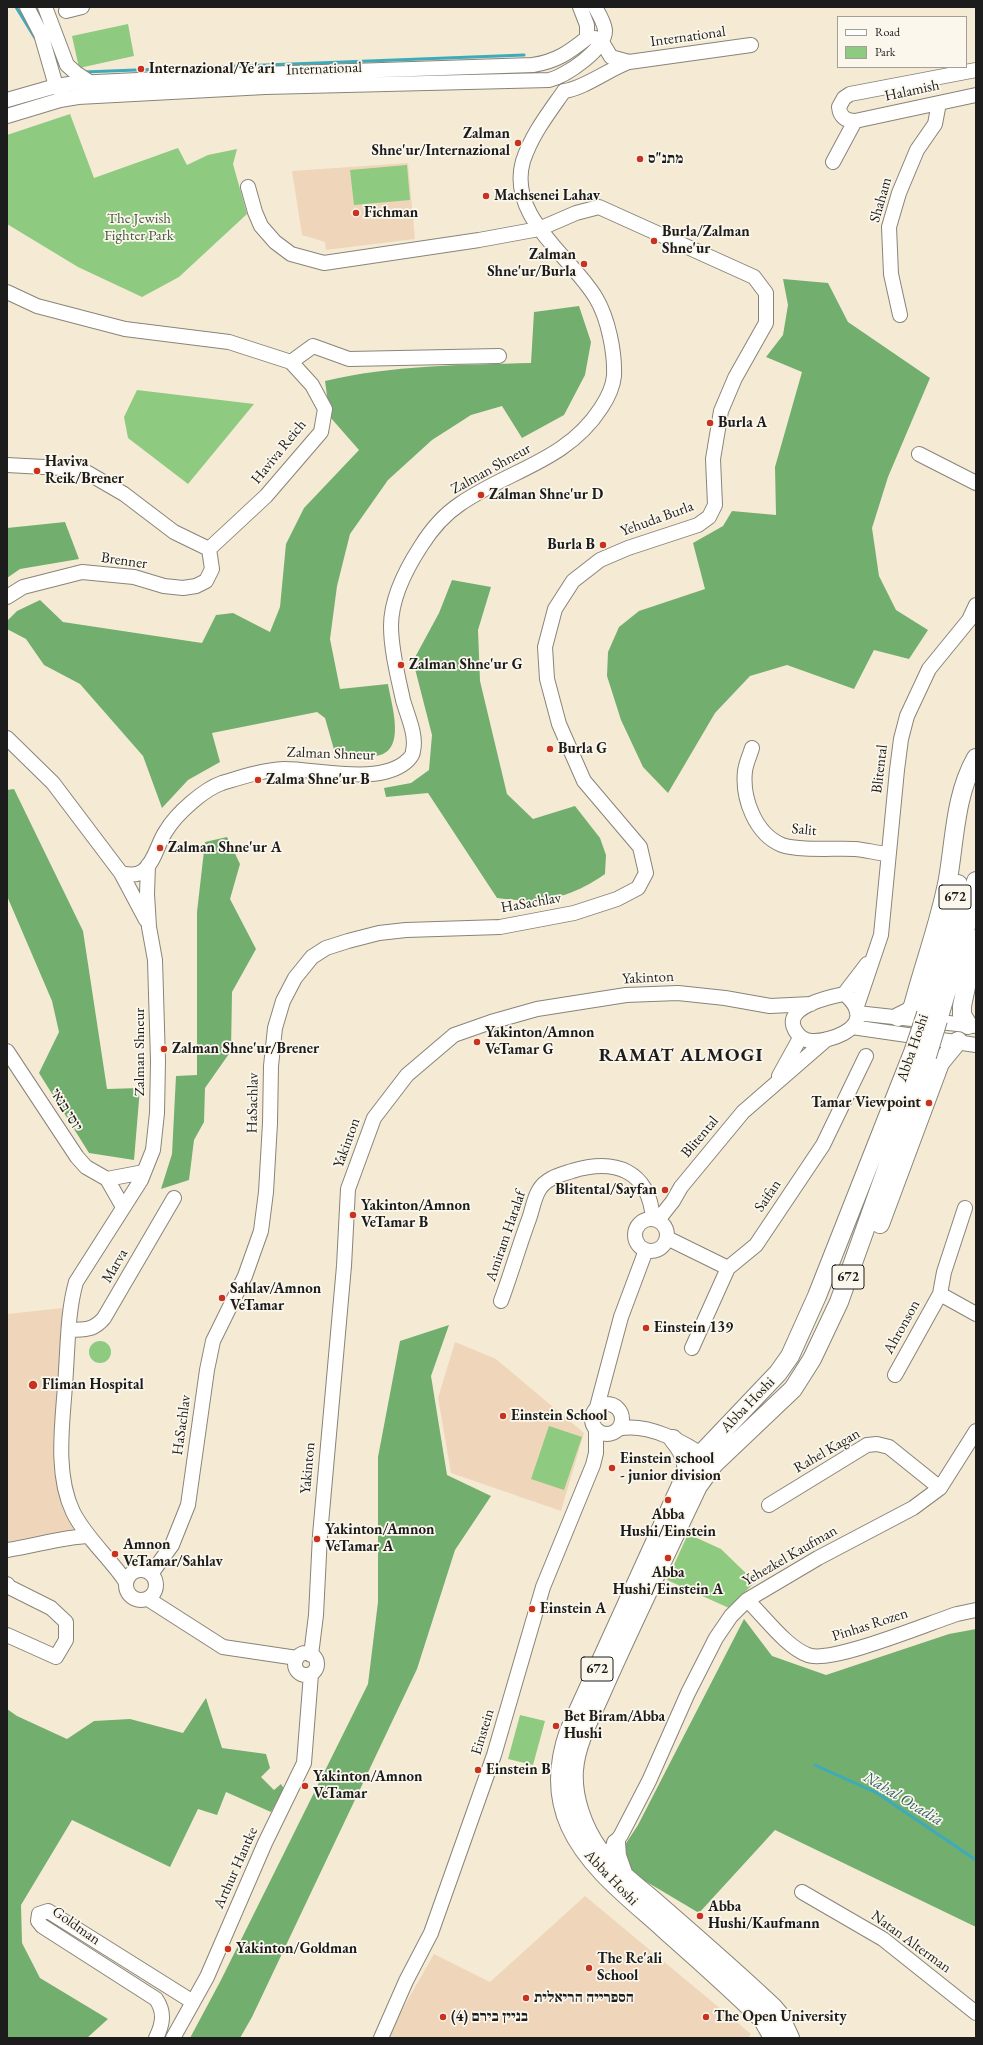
<!DOCTYPE html>
<meta charset="utf-8">
<style>
body{margin:0}
#map{position:relative;width:983px;height:2045px;overflow:hidden;background:#f5ebd5;font-family:"EB Garamond",serif}
canvas{display:block}
.frame{position:absolute;inset:0;border:8px solid #1c1c1c;pointer-events:none}
.legend{position:absolute;left:837px;top:16px;width:130px;height:52px;box-sizing:border-box;background:#fbf7ec;border:1px solid #a29f99;margin:0;padding:5px 7px;list-style:none;font-size:12px;color:#1c1c1c}
.legend li{display:flex;align-items:center;gap:8px;height:20px}
.legend b{width:20px;border:1px solid #a29f99}
</style>
<div id="map">
<canvas width="983" height="2045"></canvas>
<div class="frame"></div>
<ul class="legend">
<li><b style="height:5px;background:#fff"></b>Road</li>
<li><b style="height:11px;background:#8eca7f"></b>Park</li>
</ul>
</div>
<script>
const ctx = document.querySelector('canvas').getContext('2d');
ctx.lineJoin = 'round';
function fill(path, color) { ctx.fillStyle = color; ctx.fill(path, 'evenodd'); }
function trace(path, color, width, dash) { ctx.strokeStyle = color; ctx.lineWidth = width; ctx.lineCap = dash ? 'butt' : 'round'; ctx.setLineDash(dash || []); ctx.stroke(path); }
function label(font, color, halo, rows, align = 'center') {
  ctx.font = font + ' "EB Garamond","Frank Ruhl Libre",serif'; ctx.lineWidth = 3.5; ctx.setLineDash([]); ctx.textBaseline = 'middle'; ctx.strokeStyle = halo; ctx.fillStyle = color; for (const [text, x, y, turn = 0] of rows) {
    ctx.save(); ctx.translate(x, y); ctx.rotate((+turn || 0) * Math.PI / 180); ctx.textAlign = isNaN(turn) ? turn : align; if (halo) ctx.strokeText(text, 0, 0); ctx.fillText(text, 0, 0); ctx.restore();
  }
}
fill(new Path2D(`
 M 408,163 L 415,239 L 326,250 L 325,242 L 302,235 L 292,171 Z
 M 62,1308 L 57,1456 L 62,1499 L 74,1529 L 7,1542 L 7,1314 Z
 M 455,1342 L 496,1359 L 584,1433 L 561,1511 L 451,1473 L 438,1398 Z
 M 585,1896 L 751,2034 L 748,2038 L 386,2038 L 434,1954 L 490,1982 Z`), '#efd6bb');
fill(new Path2D(`
 M 128,24 L 134,56 L 79,68 L 72,36 Z
 M 70,114 L 94,178 L 178,148 L 187,165 L 208,155 L 237,149 L 233,164 L 247,214 L 179,277 L 142,297 L 78,267 L 7,224 L 7,135 Z
 M 407,165 L 410,200 L 354,205 L 350,170 Z
 M 137,390 L 254,404 L 188,484 L 128,438 L 124,417 Z
 M89 1352a11 11 0 1 1 22 0a11 11 0 1 1-22 0Z
 M 549,1426 L 582,1437 L 564,1490 L 531,1479 Z
 M 688,1534 L 721,1549 L 755,1582 L 729,1608 L 667,1580 Z
 M 520,1715 L 545,1721 L 533,1765 L 508,1759 Z`), '#8eca7f');
fill(new Path2D(`
 M 783,279 L 828,283 L 848,322 L 930,378 L 888,477 L 872,528 L 879,576 L 896,610 L 928,630 L 909,659 L 874,650 L 854,689 L 787,665 L 750,676 L 715,713 L 668,793 L 643,767 L 621,720 L 607,676 L 608,652 L 619,627 L 639,611 L 705,589 L 693,543 L 723,526 L 732,511 L 776,515 L 775,467 L 802,372 L 766,357 L 783,335 L 788,305 Z
 M 579,306 L 591,342 L 585,375 L 564,415 L 522,438 L 502,406 L 471,415 L 432,440 L 388,480 L 350,534 L 337,586 L 330,639 L 340,689 L 388,684 C 391,704 408,753 375,756 C 362,757 347,754 335,753 L 325,718 L 317,712 L 212,733 L 220,762 L 188,780 L 162,808 L 143,756 L 80,684 L 44,665 L 26,639 L 7,629 L 7,621 L 17,611 L 40,600 L 63,622 L 202,643 L 216,615 L 233,613 L 270,632 L 280,607 L 286,544 L 304,508 L 359,450 L 330,417 L 325,381 C 392,365 462,365 531,363 L 534,312 Z
 M 65,522 L 79,559 L 20,569 L 7,578 L 7,528 Z
 M 452,580 L 491,587 L 478,630 L 480,681 L 507,794 L 533,819 L 575,806 L 600,838 L 606,855 L 605,874 C 569,899 541,904 497,898 L 428,793 L 386,797 L 384,788 L 411,783 L 429,770 L 432,735 L 413,661 L 439,613 Z
 M 14,789 L 83,931 L 107,1089 L 140,1088 L 134,1160 L 89,1153 L 39,1073 L 59,1032 L 52,1001 L 7,896 L 7,790 Z
 M 227,837 L 240,864 L 230,899 L 256,949 L 232,992 L 231,1051 L 205,1088 L 204,1122 L 194,1140 L 189,1180 L 161,1189 L 172,1154 L 176,1076 L 197,1075 L 197,912 L 205,842 Z
 M 449,1325 L 431,1376 L 447,1475 L 491,1496 L 455,1550 L 417,1669 L 252,2017 L 240,2038 L 190,2038 L 221,1980 L 368,1684 L 378,1602 L 378,1457 L 400,1341 Z
 M 744,1619 L 772,1656 L 826,1675 L 949,1634 L 976,1629 L 976,1927 L 775,1830 L 699,1913 L 625,1869 L 619,1854 L 638,1825 Z
 M 206,1698 L 222,1748 L 266,1754 L 270,1768 L 261,1777 L 274,1790 L 281,1784 L 284,1789 L 271,1812 L 226,1792 L 217,1815 L 198,1809 L 170,1867 L 72,1820 L 21,1905 L 22,1943 L 40,1978 L 108,2019 L 87,2038 L 7,2038 L 7,1709 L 17,1716 L 67,1739 L 94,1721 L 130,1719 L 183,1733 Z`), '#72ae6e');
trace(new Path2D(`
 M 16,7 L 35,38
 M 84,72 L 524,55
 M 815,1765 L 877,1793 L 976,1860`), '#3dabbb', 3);
const minor = new Path2D(`
 M 27,7 L 41,34 L 56,86 L 62,93
 M 45,7 L 67,65 L 76,73 L 91,83
 M 580,7 L 587,25 L 587,38
 M 66,11 L 82,7
 M 595,38 L 602,42 L 611,57 L 629,62
 M 976,70 L 850,94 L 844,98 L 839,107 C 840,117 846,121 855,121 L 976,95
 M 564,91 C 583,89 609,69 629,62 L 751,45
 M 7,100 L 56,86 L 76,83 L 262,74 L 533,65 C 557,61 568,53 587,38
 M 7,116 L 60,100 L 78,97 L 265,87 L 549,80 C 566,76 606,49 605,30 C 604,22 599,14 595,7
 M 833,162 L 855,121
 M 7,292 L 37,306 L 125,329 L 229,342 L 291,362 L 312,385 L 325,409 L 321,432 L 266,496 L 209,549
 M 900,315 L 891,274 L 889,227 L 899,193 L 917,150 L 935,124 L 939,103
 M 291,362 L 313,346 L 349,359 L 499,356
 M 919,454 L 976,483
 M 7,465 L 81,469 L 124,494 L 174,532 L 209,549
 M 7,597 L 23,587 L 82,572 L 134,577 L 164,586 L 183,588 L 196,586 L 206,581 L 212,569 L 209,549
 M 7,738 L 53,783 L 121,873 L 146,920
 M 752,748 C 750,755 746,763 745,771 C 742,798 755,834 782,845 C 798,851 837,848 855,849 C 866,850 877,853 888,854
 M 121,873 C 129,875 137,876 143,871 C 155,862 158,842 166,831 C 176,814 204,789 222,783 C 242,777 263,770 284,769 C 318,769 382,786 408,760 C 410,758 413,755 413,751 C 417,735 407,715 403,700 C 398,677 391,650 391,626 C 391,597 406,569 421,546 C 431,530 445,514 460,504 C 509,470 567,461 601,408 C 607,399 613,386 614,376 C 615,352 608,318 596,298 C 571,256 507,217 523,161 C 532,134 548,114 564,91
 M 844,994 C 850,998 853,1002 856,1008 C 866,1030 828,1042 812,1041 C 804,1041 799,1037 795,1030 C 782,1007 829,997 844,994 Z
 M 844,994 L 867,964
 M 856,1009 L 881,935 L 897,770 L 901,739 L 907,716 L 929,669 L 969,620 L 976,605
 M 857,1013 L 976,1026
 M 852,1027 L 976,1045
 M 7,1051 L 77,1157 L 86,1167 L 107,1179 L 123,1207
 M 779,1076 L 800,1038
 M 107,1179 L 144,1172
 M635 1235a16 16 0 1 1 32 0a16 16 0 1 1-32 0Z
 M 658,1220 L 673,1201 L 681,1187 L 743,1112 L 827,1039
 M 667,1238 L 728,1268
 M 940,1294 L 976,1314
 M 501,1301 C 511,1274 519,1246 529,1219 C 532,1211 534,1198 539,1190 C 546,1178 560,1175 572,1171 C 615,1158 649,1170 653,1219
 M 69,1330 C 85,1329 93,1331 104,1318 L 174,1198
 M 692,1348 L 728,1268 L 756,1245 L 823,1145 L 866,1056
 M 895,1375 L 940,1294 L 944,1272 L 965,1208
 M592 1419a15 15 0 1 1 30 0a15 15 0 1 1-30 0Z
 M 597,1407 L 621,1317 L 646,1250
 M 618,1429 C 647,1422 686,1443 708,1459
 M 769,1505 L 867,1445 L 877,1444 L 889,1447 L 940,1488
 M 7,1550 C 35,1546 61,1537 89,1536
 M126 1585a15 15 0 1 1 30 0a15 15 0 1 1-30 0Z
 M 151,1574 L 172,1545 L 188,1505 L 207,1370 L 213,1341 L 245,1276 L 261,1231 L 266,1192 L 270,1123 L 271,1066 L 275,1028 L 283,1001 L 295,978 L 312,957 L 326,948 L 348,941 L 379,933 L 406,930 L 500,927 L 574,913 L 617,899 L 638,888 L 646,873 L 640,847 L 584,781 L 559,724 L 547,679 L 545,647 L 555,609 L 573,581 L 600,560 L 628,548 L 698,525 L 709,517 L 715,505 L 713,459 L 721,411 L 735,378 L 766,323 L 766,293 L 754,277 L 599,207 L 576,213 L 539,229 L 479,240 L 324,263 L 291,254 L 275,242 L 261,226 L 255,212 L 248,187
 M 126,1582 C 110,1558 86,1538 73,1512 C 53,1470 64,1415 66,1370 C 68,1341 68,1310 76,1282 L 141,1180 L 153,1150 L 157,1113 L 158,1061 L 155,960 L 149,927 L 147,894 L 148,865
 M 7,1584 L 9,1587 L 51,1608 L 66,1622 L 66,1640 L 56,1657 L 7,1635
 M 148,1599 L 223,1647 L 297,1658
 M 747,1600 C 764,1616 786,1647 808,1655 C 831,1664 929,1623 957,1614 L 976,1610
 M295 1664a11 11 0 1 1 22 0a11 11 0 1 1-22 0Z
 M 311,1655 L 316,1615 L 320,1535 L 344,1266 L 348,1189 L 374,1118 L 407,1075 L 454,1035 L 491,1022 L 537,1009 L 626,995 L 678,993 L 725,998 L 770,1006 L 811,1004
 M 610,1851 L 621,1835 L 649,1781 L 688,1693 L 716,1638 L 731,1616 L 747,1600 L 818,1558 L 913,1508 L 940,1488 L 976,1431
 M 802,1892 L 883,1939 L 976,2013
 M 156,2038 C 163,2024 165,2012 156,1999 L 42,1926 L 38,1921 L 39,1914 L 48,1911 L 193,2002
 M 173,2038 L 207,1977 L 265,1843 L 304,1763 L 311,1674
 M 381,2038 L 406,1981 L 431,1933 L 494,1755 L 543,1587 L 593,1465 L 596,1453 L 596,1431`);
const major = new Path2D(`
 M 926,1014 L 944,952 L 958,884
 M 898,1017 L 910,1011 L 913,1006 C 924,964 940,922 948,879 C 955,838 955,795 976,758
 M 938,1020 L 968,920 L 976,881
 M 968,1025 L 962,1015 L 962,1006 L 976,939
 M 880,1224 L 940,1063 L 958,1041
 M 673,1439 C 682,1450 688,1460 686,1474
 M 616,1843 L 617,1856 L 623,1873
 M 773,2038 L 763,2020 C 731,1988 698,1959 664,1929 C 631,1899 589,1868 570,1826 C 556,1795 558,1762 569,1731 L 686,1474 L 701,1454 L 778,1373 L 790,1356 L 817,1296 L 914,1050
 M 790,2038 L 779,2014 L 773,2007 C 736,1972 698,1939 660,1906 C 640,1888 615,1871 599,1850 C 583,1828 572,1797 574,1770 C 576,1742 592,1715 603,1689 C 633,1621 666,1554 698,1486 L 714,1464 L 793,1389 L 812,1359 L 839,1302 L 927,1056`);
trace(minor, '#888478', 16);
trace(major, '#888478', 20);
trace(minor, '#fff', 14);
trace(major, '#fff', 18);
const majorBridge = new Path2D(`
 M 914,1050 L 926,1014
 M 927,1056 L 938,1020`);
trace(majorBridge, '#888478', 20, []);
trace(majorBridge, '#fff', 18);
for (const [x, y, r, color] of [
 [141,69,4,"#c8321e"],
 [518,143,4,"#c8321e"],
 [640,159,4,"#c8321e"],
 [486,196,4,"#c8321e"],
 [356,213,4,"#c8321e"],
 [654,241,4,"#c8321e"],
 [584,264,4,"#c8321e"],
 [710,423,4,"#c8321e"],
 [37,471,4,"#c8321e"],
 [481,495,4,"#c8321e"],
 [603,545,4,"#c8321e"],
 [401,665,4,"#c8321e"],
 [550,749,4,"#c8321e"],
 [258,780,4,"#c8321e"],
 [160,848,4,"#c8321e"],
 [477,1042,4,"#c8321e"],
 [164,1049,4,"#c8321e"],
 [929,1103,4,"#c8321e"],
 [665,1190,4,"#c8321e"],
 [353,1215,4,"#c8321e"],
 [222,1298,4,"#c8321e"],
 [646,1328,4,"#c8321e"],
 [33,1385,5,"#c8321e"],
 [503,1416,4,"#c8321e"],
 [612,1468,4,"#c8321e"],
 [668,1500,4,"#c8321e"],
 [317,1539,4,"#c8321e"],
 [115,1554,4,"#c8321e"],
 [668,1558,4,"#c8321e"],
 [532,1609,4,"#c8321e"],
 [556,1726,4,"#c8321e"],
 [478,1770,4,"#c8321e"],
 [305,1786,4,"#c8321e"],
 [700,1916,4,"#c8321e"],
 [228,1949,4,"#c8321e"],
 [589,1968,4,"#c8321e"],
 [526,1998,4,"#c8321e"],
 [443,2017,4,"#c8321e"],
 [706,2017,4,"#c8321e"]
]) { const dot = new Path2D(); dot.arc(x, y, r, 0, 2 * Math.PI); ctx.fillStyle = color; ctx.fill(dot); trace(dot, '#fbf7ec', 1.5); }
for (const [x, y, w] of [
 [955,897,32],
 [848,1277,32],
 [597,1669,32]
]) { const box = new Path2D(); box.roundRect(x - w / 2, y - 12, w, 24, 3); ctx.fillStyle = '#fbf7ec'; ctx.fill(box); trace(box, '#1c1c1c', 1); }
label('bold 14px', '#1c1c1c', null, [
 ["672",955,897],
 ["672",848,1277],
 ["672",597,1669]
]);
label('15px', '#1c1c1c', '#fbf7ec', [
 ["International",688,37,-8],
 ["International",324,69,-2],
 ["Halamish",912,91,-12],
 ["Shaham",881,200,-74],
 ["Haviva Reich",279,452,-51],
 ["Zalman Shneur",491,469,-29],
 ["Yehuda Burla",657,519,-20],
 ["Brenner",124,561,8],
 ["Zalman Shneur",331,754,2],
 ["Blitental",880,769,-83],
 ["Salit",804,830,5],
 ["HaSachlav",531,903,-10],
 ["Yakinton",648,978,-3],
 ["Abba Hoshi",913,1048,-71],
 ["Zalman Shneur",140,1052,-90],
 ["HaSachlav",253,1103,-89],
 ["יוסי בנאי",66,1110,58],
 ["Blitental",700,1137,-50],
 ["Yakinton",347,1143,-70],
 ["Saifan",768,1196,-56],
 ["Amiram Haralaf",506,1236,-71],
 ["Marva",115,1266,-60],
 ["Ahronson",902,1327,-61],
 ["Abba Hoshi",748,1405,-46],
 ["HaSachlav",182,1425,-82],
 ["Rahel Kagan",827,1451,-30],
 ["Yakinton",308,1468,-85],
 ["Yehezkel Kaufman",790,1556,-30],
 ["Pinhas Rozen",870,1625,-18],
 ["Einstein",483,1732,-73],
 ["Arthur Hantke",236,1868,-66],
 ["Abba Hoshi",611,1878,46],
 ["Goldman",76,1926,35],
 ["Natan Alterman",911,1942,36]
]);
label('bold 15px', '#1c1c1c', '#fbf7ec', [
 ["Internazional/Ye'ari",149,69],
 ["Zalman",510,134,"right"],
 ["Shne'ur/Internazional",510,151,"right"],
 ["מתנ\"ס",648,159],
 ["Machsenei Lahav",494,196],
 ["Fichman",364,213],
 ["Burla/Zalman",662,232],
 ["Shne'ur",662,249],
 ["Zalman",576,255,"right"],
 ["Shne'ur/Burla",576,272,"right"],
 ["Burla A",718,423],
 ["Haviva",45,462],
 ["Reik/Brener",45,479],
 ["Zalman Shne'ur D",489,495],
 ["Burla B",595,545,"right"],
 ["Zalman Shne'ur G",409,665],
 ["Burla G",558,749],
 ["Zalma Shne'ur B",266,780],
 ["Zalman Shne'ur A",168,848],
 ["Yakinton/Amnon",485,1033],
 ["VeTamar G",485,1050],
 ["Zalman Shne'ur/Brener",172,1049],
 ["Tamar Viewpoint",921,1103,"right"],
 ["Blitental/Sayfan",657,1190,"right"],
 ["Yakinton/Amnon",361,1206],
 ["VeTamar B",361,1223],
 ["Sahlav/Amnon",230,1289],
 ["VeTamar",230,1306],
 ["Einstein 139",654,1328],
 ["Fliman Hospital",42,1385],
 ["Einstein School",511,1416],
 ["Einstein school",620,1459],
 ["- junior division",620,1476],
 ["Abba",668,1515,"center"],
 ["Hushi/Einstein",668,1532,"center"],
 ["Yakinton/Amnon",325,1530],
 ["VeTamar A",325,1547],
 ["Amnon",123,1545],
 ["VeTamar/Sahlav",123,1562],
 ["Abba",668,1573,"center"],
 ["Hushi/Einstein A",668,1590,"center"],
 ["Einstein A",540,1609],
 ["Bet Biram/Abba",564,1717],
 ["Hushi",564,1734],
 ["Einstein B",486,1770],
 ["Yakinton/Amnon",313,1777],
 ["VeTamar",313,1794],
 ["Abba",708,1907],
 ["Hushi/Kaufmann",708,1924],
 ["Yakinton/Goldman",236,1949],
 ["The Re'ali",597,1959],
 ["School",597,1976],
 ["הספרייה הריאלית",534,1998],
 ["בניין בירם (4)",451,2017],
 ["The Open University",714,2017]
], 'left');
label('15px', '#44593f', '#fbf7ec', [
 ["The Jewish",139,219],
 ["Fighter Park",139,236]
]);
label('italic 16px', '#2b5c64', '#fbf7ec', [
 ["Nahal Ovadia",903,1799,31]
]);
ctx.letterSpacing = '1px';
label('bold 19px', '#1c1c1c', '#fbf7ec', [
 ["RAMAT ALMOGI",681,1056]
]);
ctx.letterSpacing = '0px';
</script>
